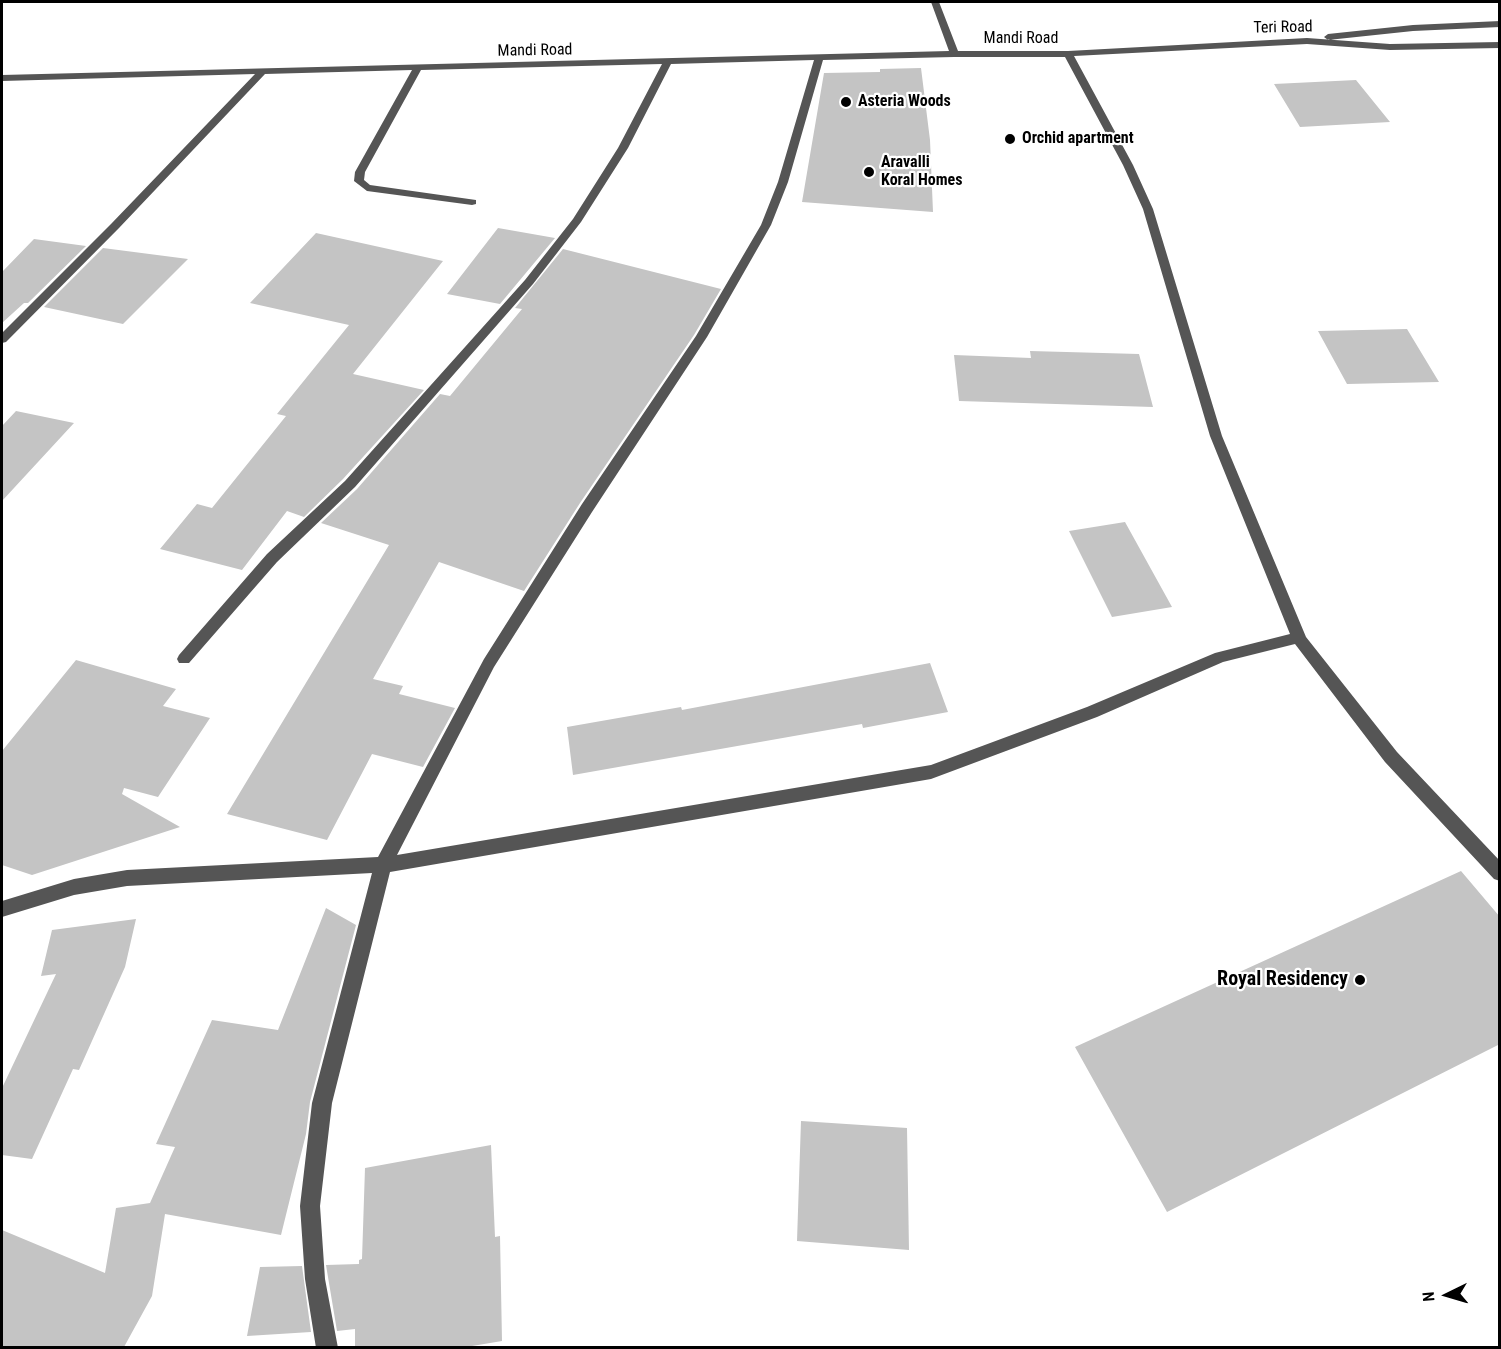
<!DOCTYPE html>
<style>
body{margin:0}
#map{position:relative;width:1501px;height:1349px;overflow:hidden;background:#fff;font-family:"Roboto Condensed",sans-serif}
canvas{display:block}
.frame{position:absolute;inset:0;border:3px solid #000;pointer-events:none}
.north{position:absolute;left:1417px;top:1265px;width:60px;height:60px;-webkit-text-stroke:4px #fff;paint-order:stroke;rotate:265deg;font-size:16px;font-weight:700;line-height:24px;text-align:center;color:#000}
.north::after{content:'';display:block;margin:auto;width:21px;height:27px;background:#000;clip-path:polygon(50% 0,100% 100%,50% 72%,0 100%)}
</style>
<div id="map">
<canvas width="1501" height="1349"></canvas>
<div class="frame"></div>
<div class="north">N</div>
</div>
<script>
const ctx = document.querySelector('canvas').getContext('2d');
ctx.lineJoin = 'round';
function fill(path, color) { ctx.fillStyle = color; ctx.fill(path, 'evenodd'); }
function trace(path, color, width, dash) { ctx.strokeStyle = color; ctx.lineWidth = width; ctx.lineCap = dash ? 'butt' : 'round'; ctx.setLineDash(dash || []); ctx.stroke(path); }
function label(font, color, halo, rows, align = 'center') {
  ctx.font = font + ' "Roboto Condensed",sans-serif'; ctx.lineWidth = 4.5; ctx.setLineDash([]); ctx.textBaseline = 'middle'; ctx.strokeStyle = halo; ctx.fillStyle = color; for (const [text, x, y, turn = 0] of rows) {
    ctx.save(); ctx.translate(x, y); ctx.rotate((+turn || 0) * Math.PI / 180); ctx.textAlign = isNaN(turn) ? turn : align; if (halo) ctx.strokeText(text, 0, 0); ctx.fillText(text, 0, 0); ctx.restore();
  }
}
fill(new Path2D(`
 M 921,68 L 930,140 L 933,212 L 802,202 L 824,73 L 880,72 L 880,69 Z
 M 1356,80 L 1390,122 L 1300,127 L 1274,84 Z
 M 498,228 L 555,238 L 500,304 L 447,294 Z
 M 316,233 L 443,261 L 353,374 L 424,390 L 343,479 L 304,517 L 287,511 L 242,570 L 160,549 L 197,504 L 212,508 L 286,416 L 277,414 L 349,325 L 250,303 Z
 M 34,239 L 86,246 L 28,303 L 24,303 L 2,323 L 2,272 Z
 M 103,248 L 188,259 L 123,324 L 44,307 Z
 M 563,249 L 721,289 L 694,335 L 580,503 L 524,591 L 439,562 L 373,679 L 403,686 L 399,694 L 455,708 L 423,767 L 372,754 L 327,840 L 227,814 L 389,545 L 321,523 L 357,489 L 440,394 L 450,396 L 522,309 L 515,308 Z
 M 1407,329 L 1439,382 L 1347,384 L 1318,331 Z
 M 1030,351 L 1139,354 L 1153,407 L 959,401 L 954,355 L 1031,358 Z
 M 16,411 L 74,423 L 2,501 L 2,426 Z
 M 1125,522 L 1172,607 L 1112,617 L 1069,531 Z
 M 76,660 L 176,689 L 163,706 L 210,718 L 158,797 L 124,788 L 122,794 L 180,827 L 32,875 L 2,865 L 2,751 Z
 M 930,663 L 948,712 L 863,728 L 862,724 L 573,775 L 567,727 L 681,707 L 682,710 Z
 M 1461,871 L 1500,917 L 1500,1044 L 1167,1212 L 1075,1047 Z
 M 326,908 L 356,925 L 310,1102 L 306,1134 L 281,1235 L 165,1214 L 152,1296 L 124,1347 L 2,1347 L 2,1230 L 105,1273 L 116,1208 L 150,1203 L 175,1147 L 156,1144 L 212,1020 L 278,1030 Z
 M 136,919 L 125,967 L 79,1070 L 73,1069 L 32,1159 L 2,1155 L 2,1088 L 56,974 L 41,976 L 52,930 Z
 M 801,1121 L 907,1128 L 909,1250 L 797,1241 Z
 M 491,1145 L 495,1237 L 500,1236 L 502,1341 L 466,1347 L 355,1347 L 355,1329 L 337,1331 L 326,1265 L 359,1264 L 359,1260 L 362,1259 L 365,1168 Z
 M 302,1266 L 311,1332 L 247,1336 L 260,1267 Z`), '#c4c4c4');
fill(new Path2D(`
 M 931,2 L 939,2 L 958,51 L 1068,51 L 1307,38 L 1390,44 L 1500,42 L 1500,48 L 1390,50 L 1307,44 L 1074,56 L 1133,165 L 1153,209 L 1222,436 L 1306,637 L 1397,752 L 1500,861 L 1500,881 L 1494,879 L 1385,762 L 1295,644 L 1223,662 L 1097,717 L 931,779 L 390,872 L 332,1103 L 320,1206 L 325,1279 L 338,1348 L 316,1348 L 305,1279 L 300,1206 L 312,1103 L 372,873 L 127,886 L 74,895 L 2,917 L 2,901 L 74,879 L 127,870 L 378,857 L 484,659 L 582,504 L 696,336 L 761,225 L 778,182 L 814,60 L 671,64 L 628,148 L 581,222 L 533,284 L 355,487 L 277,562 L 189,663 L 179,663 L 177,659 L 179,655 L 267,554 L 345,481 L 525,280 L 573,219 L 618,148 L 662,64 L 421,70 L 365,172 L 364,180 L 370,185 L 476,200 L 476,204 L 472,205 L 367,191 L 354,181 L 355,172 L 412,70 L 265,74 L 119,228 L 6,342 L 2,343 L 2,333 L 111,224 L 255,74 L 2,81 L 2,75 L 949,51 ZM 954,57 L 1065,57 L 1123,165 L 1143,209 L 1210,436 L 1290,634 L 1215,653 L 1087,707 L 931,765 L 397,855 L 494,667 L 592,512 L 707,337 L 771,225 L 788,182 L 823,60 Z
 M 1500,21 L 1500,27 L 1413,31 L 1328,40 L 1324,37 L 1328,34 L 1413,25 Z`), '#555');
for (const [x, y, r, color] of [
 [846,102,6,"#000"],
 [1010,139,6,"#000"],
 [869,172,6,"#000"],
 [1360,980,6,"#000"]
]) { const dot = new Path2D(); dot.arc(x, y, r, 0, 2 * Math.PI); ctx.fillStyle = color; ctx.fill(dot); trace(dot, '#fff', 2); }
label('16px', '#000', '#fff', [
 ["Teri Road",1283,28,-1],
 ["Mandi Road",1021,39],
 ["Mandi Road",535,51,-1]
]);
label('bold 16px', '#000', '#fff', [
 ["Asteria Woods",858,102],
 ["Orchid apartment",1022,139],
 ["Aravalli",881,163],
 ["Koral Homes",881,181]
], 'left');
label('bold 20px', '#000', '#fff', [
 ["Royal Residency",1348,980]
], 'right');
</script>
